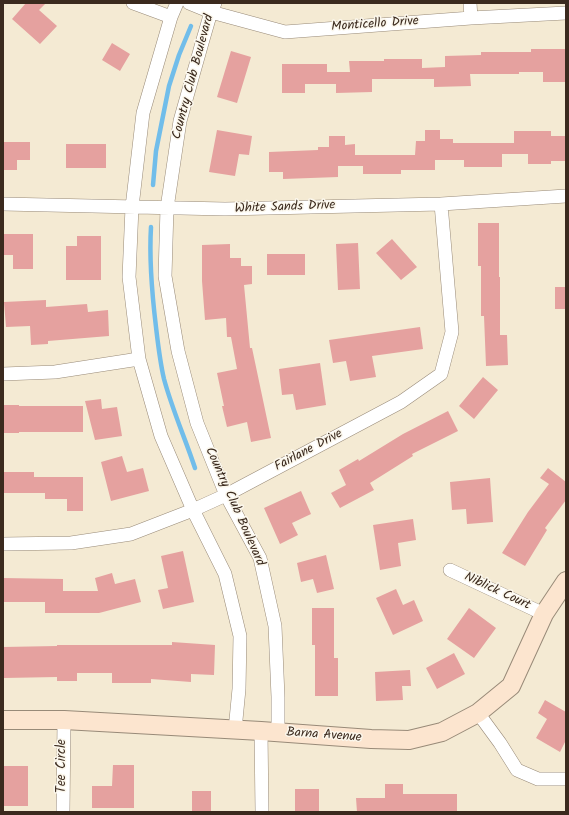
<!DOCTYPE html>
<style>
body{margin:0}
#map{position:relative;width:569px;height:815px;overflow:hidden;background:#f4ead3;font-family:Kalam,sans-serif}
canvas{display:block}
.frame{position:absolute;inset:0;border:4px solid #3b2a1e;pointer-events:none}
</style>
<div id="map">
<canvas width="569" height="815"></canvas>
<div class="frame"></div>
</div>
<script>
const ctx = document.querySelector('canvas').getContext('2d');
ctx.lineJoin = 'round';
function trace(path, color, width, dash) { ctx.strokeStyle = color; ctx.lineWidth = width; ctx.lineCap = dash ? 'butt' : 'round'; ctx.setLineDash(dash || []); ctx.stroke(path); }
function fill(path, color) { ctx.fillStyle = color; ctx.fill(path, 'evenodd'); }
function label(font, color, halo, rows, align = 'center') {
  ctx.font = font + ' Kalam,sans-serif'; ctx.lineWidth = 3; ctx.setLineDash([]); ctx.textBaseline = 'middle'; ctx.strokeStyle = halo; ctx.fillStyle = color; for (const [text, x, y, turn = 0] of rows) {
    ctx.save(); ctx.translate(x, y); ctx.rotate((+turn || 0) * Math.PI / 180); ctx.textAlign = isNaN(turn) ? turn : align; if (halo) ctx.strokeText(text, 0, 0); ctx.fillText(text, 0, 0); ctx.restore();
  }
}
trace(new Path2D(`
 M 153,185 L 156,151 L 169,86 L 179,55 L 191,26
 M 151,227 C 149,260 152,294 156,327 C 158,344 160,362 164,379 C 172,409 185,438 195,468`), '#71bdea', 4.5);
fill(new Path2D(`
 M 26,3 L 46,3 L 39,10 L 57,26 L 40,44 L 12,19 Z
 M 112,43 L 130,54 L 120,71 L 102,60 Z
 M 531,49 L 566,49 L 566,82 L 543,82 L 543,72 L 519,72 L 519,74 L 470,74 L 471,86 L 434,87 L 434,79 L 372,79 L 372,92 L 336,93 L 336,84 L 305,84 L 305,93 L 282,93 L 282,64 L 327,64 L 327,72 L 350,72 L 349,61 L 384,61 L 384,59 L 422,59 L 422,68 L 445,67 L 445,56 L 481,55 L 481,52 L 531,52 Z
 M 231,51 L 251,57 L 237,103 L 217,97 Z
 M 217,130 L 252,136 L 249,155 L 239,154 L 235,176 L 209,172 Z
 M 425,130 L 440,130 L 440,139 L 453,139 L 453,143 L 514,143 L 514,131 L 551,131 L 551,136 L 566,136 L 566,161 L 551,161 L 551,164 L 528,164 L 528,154 L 502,154 L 502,167 L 464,167 L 464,160 L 435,160 L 435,170 L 401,170 L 401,174 L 363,174 L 363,166 L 338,166 L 338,177 L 283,179 L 283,172 L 269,172 L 269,152 L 318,150 L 318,147 L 329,147 L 329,136 L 345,136 L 345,145 L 355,144 L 355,155 L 415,155 L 416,141 L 425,141 Z
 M 3,142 L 30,142 L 30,160 L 17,160 L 17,170 L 3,170 Z
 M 66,144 L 106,144 L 106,168 L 66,168 Z
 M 478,223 L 499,223 L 499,277 L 500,277 L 500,335 L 507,335 L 508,365 L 486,366 L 484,316 L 481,316 L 481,266 L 478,266 Z
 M 3,234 L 33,234 L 33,269 L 13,269 L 13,255 L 3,255 Z
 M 77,236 L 101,236 L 101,280 L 66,280 L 66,246 L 77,246 Z
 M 392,239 L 417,267 L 401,280 L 376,253 Z
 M 358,243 L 360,289 L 338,290 L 336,244 Z
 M 230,244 L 230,258 L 241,258 L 241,266 L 252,266 L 252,284 L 244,285 L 250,348 L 252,348 L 271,438 L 251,442 L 247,422 L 227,427 L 222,406 L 224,406 L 217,373 L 237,369 L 231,337 L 227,337 L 226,318 L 205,320 L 202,281 L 202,245 Z
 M 267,254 L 305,254 L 305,275 L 267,275 Z
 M 555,287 L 566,287 L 566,309 L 555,309 Z
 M 46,300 L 46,307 L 87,304 L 88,312 L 108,310 L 109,336 L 48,341 L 48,344 L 31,345 L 30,326 L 6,327 L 4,302 Z
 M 420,327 L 423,349 L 372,356 L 376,377 L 350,381 L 346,361 L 333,363 L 329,340 Z
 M 320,363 L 326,405 L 296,410 L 293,394 L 282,395 L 279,369 Z
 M 483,377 L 498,390 L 474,419 L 459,406 Z
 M 101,399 L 102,409 L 117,407 L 122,436 L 95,440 L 85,401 Z
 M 3,405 L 19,405 L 19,406 L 83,406 L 83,432 L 19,432 L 19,433 L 3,433 Z
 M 448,411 L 458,431 L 412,454 L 413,456 L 370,483 L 374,490 L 340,508 L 331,493 L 346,485 L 339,470 L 358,459 L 359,461 L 403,434 Z
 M 122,456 L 127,472 L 143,468 L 149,491 L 111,501 L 101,462 Z
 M 548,468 L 566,482 L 566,500 L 545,528 L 547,530 L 525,566 L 502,553 L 528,512 L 549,484 L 540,478 Z
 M 3,472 L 34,472 L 34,477 L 83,477 L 83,511 L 67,511 L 67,499 L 45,499 L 45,493 L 3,493 Z
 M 490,478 L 493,522 L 467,524 L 466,509 L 452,510 L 450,482 Z
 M 301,491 L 311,514 L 292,523 L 298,535 L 280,544 L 264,508 Z
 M 413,519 L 416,540 L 398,543 L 401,566 L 380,570 L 373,525 Z
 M 183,551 L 194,602 L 163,609 L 158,590 L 168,588 L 161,556 Z
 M 326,555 L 334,589 L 317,593 L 313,579 L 301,582 L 297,563 Z
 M 112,573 L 115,584 L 135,579 L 141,602 L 99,613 L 45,613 L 45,602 L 3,602 L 3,578 L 63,579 L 63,591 L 98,591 L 95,578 Z
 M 396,589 L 403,605 L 414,600 L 423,621 L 393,635 L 376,598 Z
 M 312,608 L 334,608 L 334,658 L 338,658 L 338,696 L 315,696 L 315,645 L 312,645 Z
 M 469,608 L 496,628 L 474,658 L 447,639 Z
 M 172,642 L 215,645 L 214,675 L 191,674 L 191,682 L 151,679 L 151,683 L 112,683 L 112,673 L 77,673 L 77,681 L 57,681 L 57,677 L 4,678 L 3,647 L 57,646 L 57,645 L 172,645 Z
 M 454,653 L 465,674 L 437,689 L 426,668 Z
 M 410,670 L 411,686 L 402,686 L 403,700 L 376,701 L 375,672 Z
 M 545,700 L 566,712 L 566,740 L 560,752 L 536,738 L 547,719 L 538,713 Z
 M 113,765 L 134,765 L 134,808 L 92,808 L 92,786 L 112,786 Z
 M 3,766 L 28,766 L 28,806 L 3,806 Z
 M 385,784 L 403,784 L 403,794 L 457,794 L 457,812 L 357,812 L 356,798 L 385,798 Z
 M 295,789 L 319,789 L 319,812 L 295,812 Z
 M 192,791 L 211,791 L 211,812 L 192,812 Z`), '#e5a19f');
const street = new Path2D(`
 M 133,3 L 171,17
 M 177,3 L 171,17 L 143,113 L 132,207 L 129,277 L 139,359 L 161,436 L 193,510 L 225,574 L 240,636 L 239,689 L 235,730
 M 189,3 L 211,12 L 285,32 L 471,18 L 566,13
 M 215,3 L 211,12 L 202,43 L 180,121 L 167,208 L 165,276 L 178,351 L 197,423 L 226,495 L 260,558 L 275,626 L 278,697 L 278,732
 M 470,3 L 471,18
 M 3,204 L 225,209 L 441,204 L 566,196
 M 3,374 L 55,372 L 139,359
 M 3,544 L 71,543 L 131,534 L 193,510 L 226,495 L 401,402 L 441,374 L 452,332 L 441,204
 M 450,570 L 544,614
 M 478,713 L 500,743 L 517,770 L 538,779 L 566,779
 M 261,731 L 262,812
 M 63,812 L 64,720`);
const secondary = new Path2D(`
 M 3,720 L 64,720 L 261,731 L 371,739 L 409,740 L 442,732 L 478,713 L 511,686 L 544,614 L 566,581`);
trace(street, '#988a78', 14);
trace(secondary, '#988a78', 20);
trace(street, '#fff', 13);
trace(secondary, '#fce5cf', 18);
label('13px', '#3b2a1e', '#fbf7ec', [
 ["Monticello Drive",375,25,-4],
 ["Country Club Boulevard",194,77,-75],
 ["White Sands Drive",285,208,-2],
 ["Fairlane Drive",309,451,-28],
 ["Country Club Boulevard",234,507,66],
 ["Niblick Court",497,592,25],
 ["Barna Avenue",324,736,4],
 ["Tee Circle",63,766,-90]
]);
</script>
